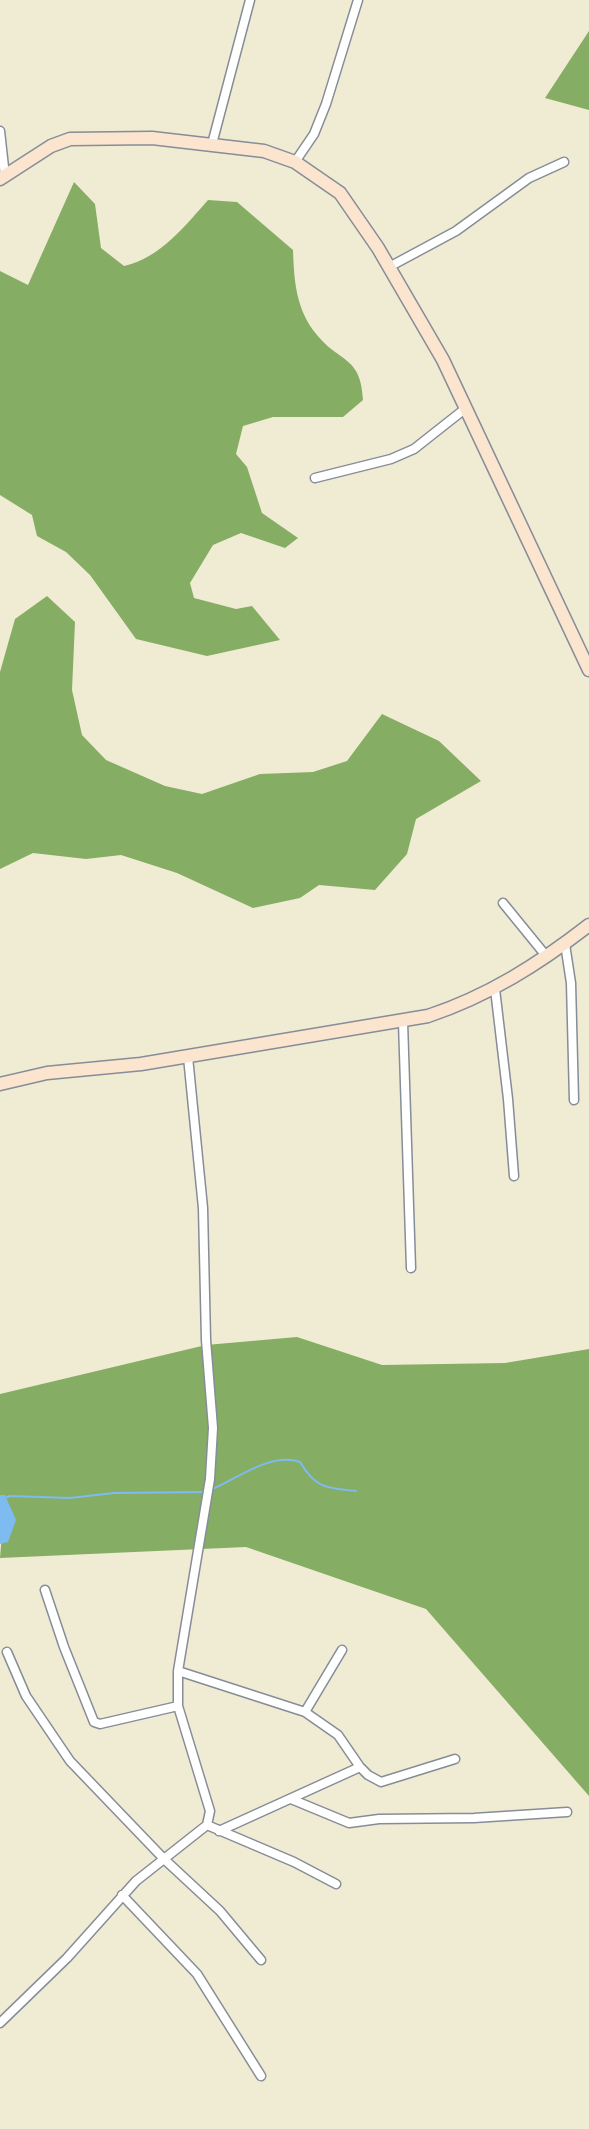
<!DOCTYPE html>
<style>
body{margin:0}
canvas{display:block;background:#f0ebd3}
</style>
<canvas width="589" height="2129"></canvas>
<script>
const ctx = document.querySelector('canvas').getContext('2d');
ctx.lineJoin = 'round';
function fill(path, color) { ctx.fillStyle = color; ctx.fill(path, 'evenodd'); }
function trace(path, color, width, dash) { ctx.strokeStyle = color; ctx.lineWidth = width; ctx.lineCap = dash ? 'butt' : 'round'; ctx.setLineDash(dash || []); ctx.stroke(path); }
fill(new Path2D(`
 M 589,31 L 589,110 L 545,98 Z
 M 74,182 L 95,204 L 101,248 L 124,266 C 160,258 185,226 208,200 L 237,202 L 293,250 C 294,281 296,310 317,335 C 340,363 361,356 363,400 L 343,417 L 273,417 L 243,426 L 236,454 L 247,467 L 262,513 L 298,538 L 285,548 L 241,533 L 213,545 L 190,583 L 194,598 L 236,609 L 252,606 L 280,640 L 207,656 L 136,639 L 90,575 L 66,552 L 37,536 L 32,515 L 0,495 L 0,271 L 28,285 Z
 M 47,596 L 75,622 L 72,690 L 82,735 L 106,760 L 165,786 L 202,794 L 260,774 L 313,772 L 347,761 L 382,714 L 439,741 L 481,781 L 416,819 L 407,854 L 375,890 L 319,885 L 300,898 L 253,908 L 177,873 L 121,855 L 86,859 L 33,853 L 0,869 L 0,672 L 15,619 Z
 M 297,1337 L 382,1365 L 505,1363 L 589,1349 L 589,1796 L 426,1609 L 246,1547 L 0,1558 L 5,1495 L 0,1495 L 0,1394 L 206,1345 Z`), '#86ad64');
fill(new Path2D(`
 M 0,1495 L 5,1495 L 16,1520 L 8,1542 L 0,1544 Z`), '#7dbbf0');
trace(new Path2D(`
 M 210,1490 C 237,1479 270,1452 300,1462 C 316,1489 327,1488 356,1491
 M 0,1500 L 10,1496 L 70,1498 L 114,1493 L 205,1492`), '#7dbbf0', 2);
const street = new Path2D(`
 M 0,131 L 5,176
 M 212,144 L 250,0
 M 295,162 L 314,134 L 326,104 L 358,0
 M 389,267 L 456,231 L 529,178 L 564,162
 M 315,478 L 391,459 L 414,449 L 466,408
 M 503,903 L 547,957
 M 565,944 L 571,983 L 574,1100
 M 495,989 L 508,1099 L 514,1176
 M 403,1022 L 411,1268
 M 45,1590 L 64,1647 L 94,1722 L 100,1724 L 178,1706
 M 7,1652 L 26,1696 L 70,1761 L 164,1859 L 220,1911 L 261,1960
 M 178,1671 L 305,1712 L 338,1735 L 360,1767
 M 305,1712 L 342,1650
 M 291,1799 L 349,1823 L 379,1819 L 474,1818 L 567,1812
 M 207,1825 L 294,1862 L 336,1884
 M 219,1831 L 360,1767 L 368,1775 L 381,1782 L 455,1759
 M 122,1895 L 197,1974 L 261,2076
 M 0,2023 L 67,1958 L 136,1881 L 207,1825 L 210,1811 L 178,1706 L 178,1671 L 210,1479 L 213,1428 L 206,1340 L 203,1208 L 188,1057`);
const secondary = new Path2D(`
 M 0,179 L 51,146 L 70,139 L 152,138 L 264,151 L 295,162 L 340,193 L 378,248 L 443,360 L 589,670
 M 0,1084 L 47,1073 L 141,1064 L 428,1016 C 488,996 539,964 589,925`);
trace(street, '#868d98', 11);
trace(secondary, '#868d98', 15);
trace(street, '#fff', 8);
trace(secondary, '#fce5cf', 12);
</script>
